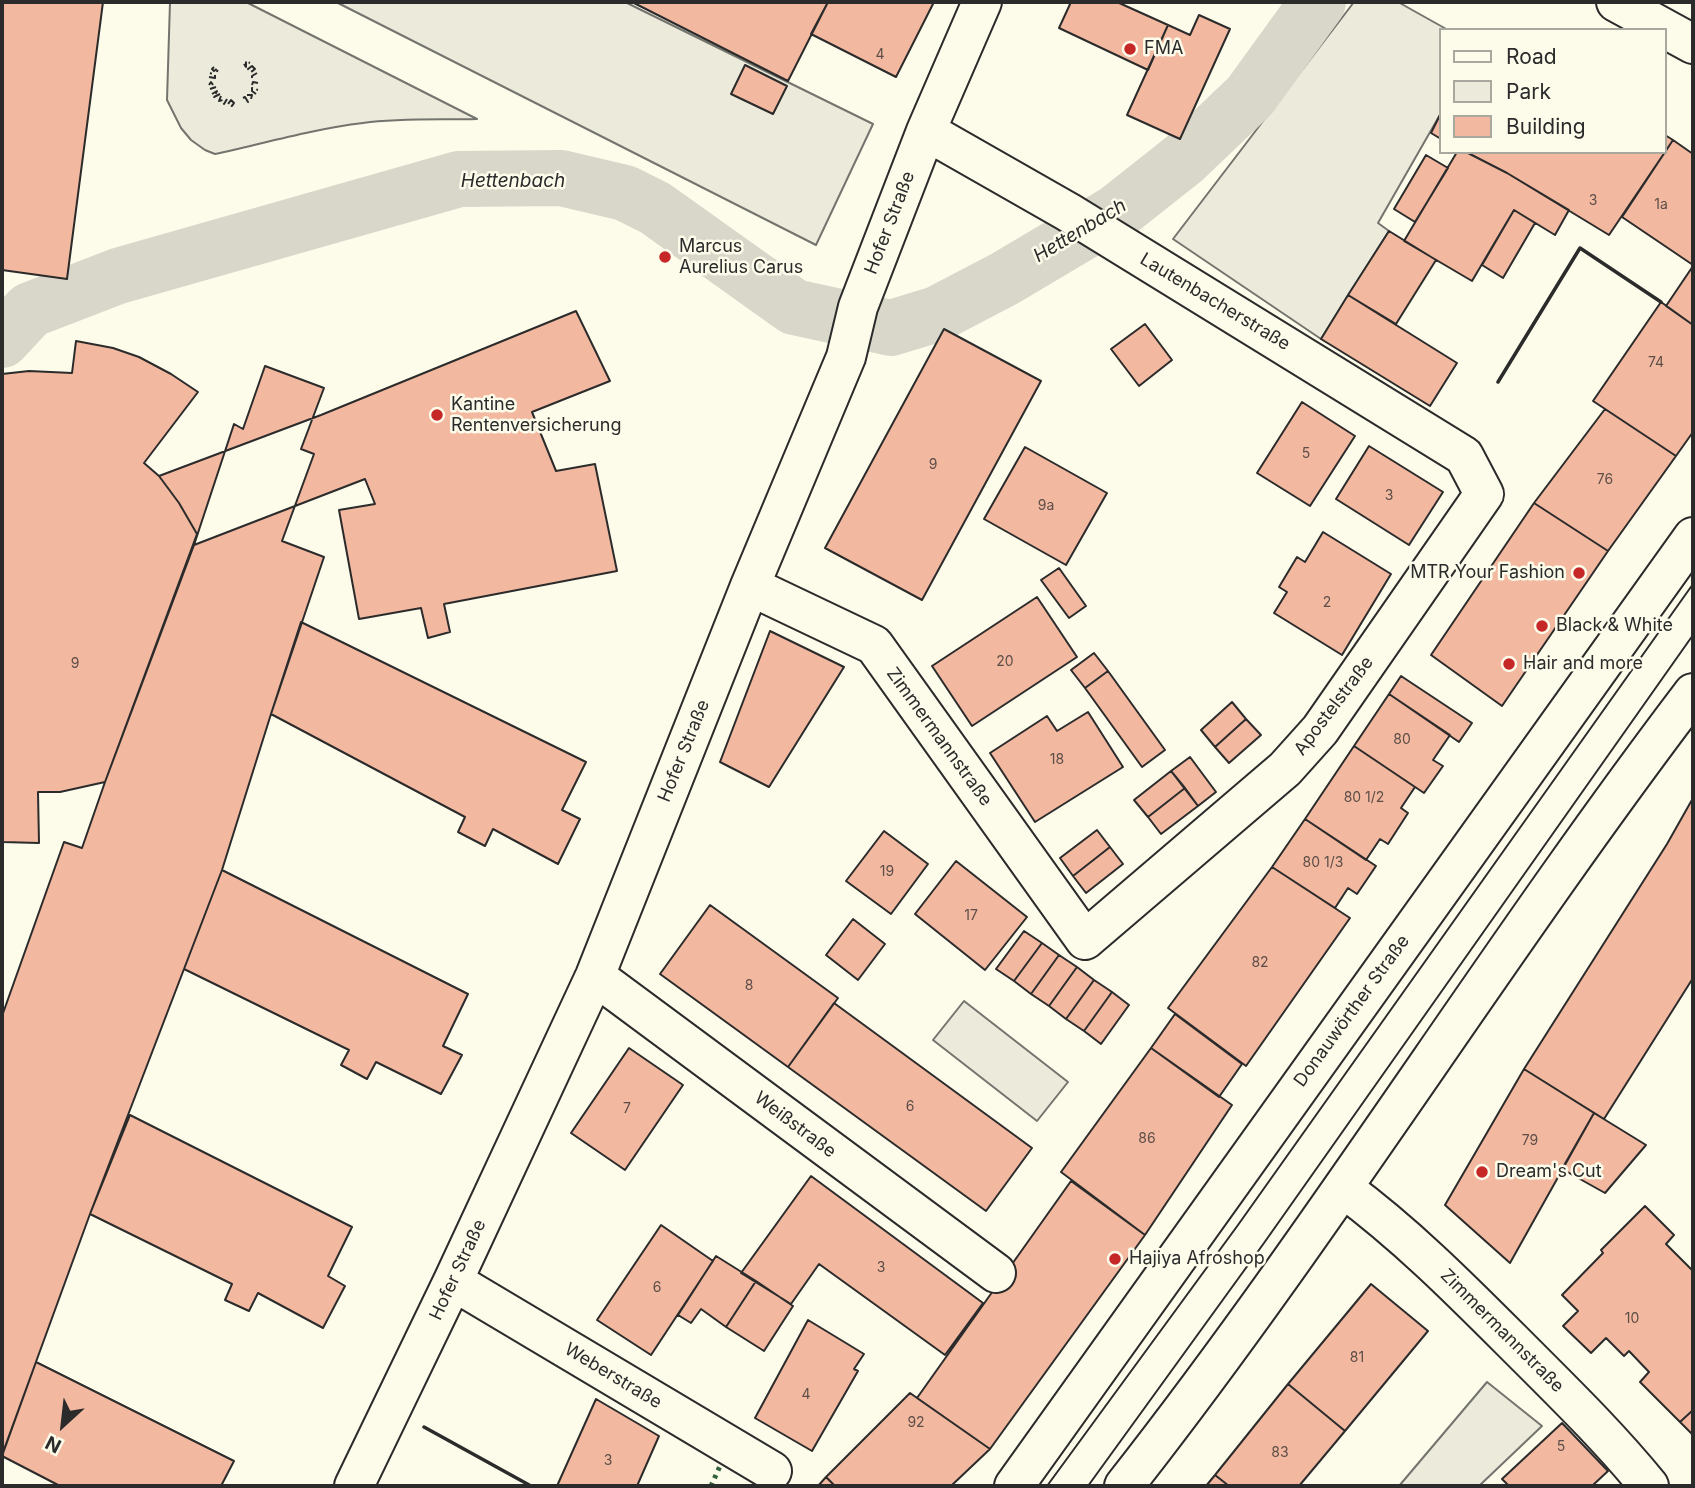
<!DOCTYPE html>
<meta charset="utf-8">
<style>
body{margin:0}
#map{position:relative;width:1695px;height:1488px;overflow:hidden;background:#fdfbea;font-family:Inter,sans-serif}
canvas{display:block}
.frame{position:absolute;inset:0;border:4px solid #2b2b2b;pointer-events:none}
.legend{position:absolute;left:1439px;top:28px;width:228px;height:126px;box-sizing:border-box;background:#fdfbea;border:2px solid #a9a89e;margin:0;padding:9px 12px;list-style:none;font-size:21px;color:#2b2b2b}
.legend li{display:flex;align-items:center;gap:14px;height:35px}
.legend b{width:35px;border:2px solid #a9a89e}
.north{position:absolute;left:28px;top:1390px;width:70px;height:70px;-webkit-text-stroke:5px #fdfbea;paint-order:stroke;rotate:207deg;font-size:19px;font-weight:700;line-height:28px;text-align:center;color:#2b2b2b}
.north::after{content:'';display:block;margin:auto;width:24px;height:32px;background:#2b2b2b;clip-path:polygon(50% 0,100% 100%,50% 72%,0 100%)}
</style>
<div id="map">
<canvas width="1695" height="1488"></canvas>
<div class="frame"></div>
<ul class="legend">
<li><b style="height:9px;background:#fdfbea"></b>Road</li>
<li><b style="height:19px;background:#ecebdb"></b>Park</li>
<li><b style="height:19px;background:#f2b8a0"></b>Building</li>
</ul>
<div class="north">N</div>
</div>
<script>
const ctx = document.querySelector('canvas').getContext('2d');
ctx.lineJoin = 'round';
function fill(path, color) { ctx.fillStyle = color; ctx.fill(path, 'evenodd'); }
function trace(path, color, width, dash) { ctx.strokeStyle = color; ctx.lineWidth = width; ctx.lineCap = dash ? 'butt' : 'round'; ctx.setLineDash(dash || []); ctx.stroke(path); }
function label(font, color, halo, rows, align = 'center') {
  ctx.font = font + ' Inter,sans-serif'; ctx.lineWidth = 5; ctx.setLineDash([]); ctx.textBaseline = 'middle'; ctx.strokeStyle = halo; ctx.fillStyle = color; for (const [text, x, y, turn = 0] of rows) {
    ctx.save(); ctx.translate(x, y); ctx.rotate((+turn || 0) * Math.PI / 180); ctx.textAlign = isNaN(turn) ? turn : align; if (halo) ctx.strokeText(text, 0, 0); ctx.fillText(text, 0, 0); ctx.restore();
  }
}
const green = new Path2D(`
 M 170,2 L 246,2 L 477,119 C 439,120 401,118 363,123 C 313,129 265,143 215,154 L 205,150 L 191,140 L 181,128 L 167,100 Z`);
fill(green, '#ecebdb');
trace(green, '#74746e', 2);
const parking = new Path2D(`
 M 336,2 L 625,2 L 873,124 L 816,245 Z
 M 1354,2 L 1398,2 L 1448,30 L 1441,30 L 1441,113 L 1378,223 L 1389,231 L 1321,339 L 1173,239 Z
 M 964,1001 L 1068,1082 L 1037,1121 L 933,1040 Z
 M 1487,1382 L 1542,1426 L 1479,1486 L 1399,1486 Z`);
fill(parking, '#eceadb');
trace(parking, '#74746e', 2);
trace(new Path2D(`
 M 2,340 L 30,310 L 118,276 L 459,179 L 561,178 L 625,193 L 655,208 L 794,307 L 891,328 L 937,314 L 1004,279 L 1117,212 L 1184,159 L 1250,96 L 1318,2`), '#d8d7c9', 56);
const building = new Path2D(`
 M 2,2 L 103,2 L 67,279 L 2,270 L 2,274 Z
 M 632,2 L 828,2 L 788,81 Z
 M 828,2 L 934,2 L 896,77 L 811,34 Z
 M 1071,2 L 1117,2 L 1168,25 L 1148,70 L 1059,28 Z
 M 1199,15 L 1230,29 L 1180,139 L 1127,115 L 1168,25 L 1190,35 Z
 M 745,65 L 787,86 L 773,114 L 731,94 Z
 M 1441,113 L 1441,139 L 1431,133 Z
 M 1665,135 L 1673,140 L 1665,152 Z
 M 1673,140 L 1693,154 L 1693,265 L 1622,217 Z
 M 1457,152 L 1466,152 L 1507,173 L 1569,210 L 1555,235 L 1514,210 L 1472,281 L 1404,241 Z
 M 1466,152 L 1665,152 L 1609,235 L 1507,173 Z
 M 1426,155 L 1448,168 L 1415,222 L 1394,209 Z
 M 1514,210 L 1535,223 L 1503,278 L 1482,265 Z
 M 1389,231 L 1436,260 L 1396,324 L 1348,295 Z
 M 1693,266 L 1693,325 L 1666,306 Z
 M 1348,295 L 1457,363 L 1430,406 L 1321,339 Z
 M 1661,302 L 1693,325 L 1693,432 L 1676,456 L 1593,401 Z
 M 576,311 L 610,381 L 532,412 L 556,471 L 595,464 L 617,571 L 444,604 L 450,632 L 428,638 L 421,608 L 359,619 L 339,510 L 375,504 L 365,479 L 194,545 L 197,534 L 179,503 L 159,476 L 321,415 Z
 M 1145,324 L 1172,360 L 1139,386 L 1111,349 Z
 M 944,329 L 1041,381 L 922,600 L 825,548 Z
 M 76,341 L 113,348 L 139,357 L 171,374 L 198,392 L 144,463 L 159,476 L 179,503 L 197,534 L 105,782 L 60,792 L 38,792 L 39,843 L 2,842 L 2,374 L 29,371 L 72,373 Z
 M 265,366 L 324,388 L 301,449 L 314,454 L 282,541 L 324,557 L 271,714 L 222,870 L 90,1214 L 2,1455 L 2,1016 L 64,842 L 82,848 L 105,782 L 194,545 L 234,424 L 243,429 Z
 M 1302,402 L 1355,436 L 1310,506 L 1257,473 Z
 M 1605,409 L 1676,456 L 1608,551 L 1534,503 Z
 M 1369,446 L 1443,492 L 1409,545 L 1336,499 Z
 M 1025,447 L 1107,493 L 1066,565 L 984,519 Z
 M 1534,503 L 1608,551 L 1502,706 L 1431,655 Z
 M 1323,532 L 1391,574 L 1342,655 L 1274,613 L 1287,592 L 1279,587 L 1297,557 L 1305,562 Z
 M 1059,568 L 1086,606 L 1069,618 L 1041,580 Z
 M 1037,597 L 1077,657 L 972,726 L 932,666 Z
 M 301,622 L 586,762 L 562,810 L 580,819 L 558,864 L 493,829 L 485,846 L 458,832 L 465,817 L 271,714 Z
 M 770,631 L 844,667 L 769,787 L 720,762 Z
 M 1094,653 L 1108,671 L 1085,688 L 1071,670 Z
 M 1108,671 L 1165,750 L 1142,767 L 1085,688 Z
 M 1401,676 L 1472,723 L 1459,742 L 1389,694 Z
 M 1389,694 L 1450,735 L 1433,760 L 1443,766 L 1424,793 L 1354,746 Z
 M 1232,702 L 1246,719 L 1215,747 L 1201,730 Z
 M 1088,712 L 1123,767 L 1035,822 L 990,753 L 1047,716 L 1057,731 Z
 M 1246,719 L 1261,735 L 1229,763 L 1215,747 Z
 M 1354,746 L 1415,787 L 1401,808 L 1408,813 L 1388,844 L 1380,839 L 1366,860 L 1305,819 Z
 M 1190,757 L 1216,792 L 1198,806 L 1171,771 Z
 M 1171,771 L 1185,788 L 1148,817 L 1134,800 Z
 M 1185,788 L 1198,806 L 1161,834 L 1148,817 Z
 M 1693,798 L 1693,978 L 1604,1119 L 1524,1069 L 1667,844 Z
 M 1305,819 L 1376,866 L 1357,894 L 1348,888 L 1335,908 L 1272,867 Z
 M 1097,830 L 1110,847 L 1073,876 L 1060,858 Z
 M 884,831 L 928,864 L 891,914 L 846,881 Z
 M 1110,847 L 1123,864 L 1086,893 L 1073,876 Z
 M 956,861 L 1027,917 L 985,970 L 915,914 Z
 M 1272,867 L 1350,918 L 1246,1066 L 1168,1008 Z
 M 222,870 L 468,994 L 443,1046 L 462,1055 L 441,1094 L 376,1062 L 367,1079 L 341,1065 L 349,1050 L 184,969 Z
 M 710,905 L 838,998 L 788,1067 L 660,974 Z
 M 853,919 L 885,944 L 858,980 L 826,955 Z
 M 1024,931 L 1042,943 L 1014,981 L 996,969 Z
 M 1042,943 L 1059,955 L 1031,994 L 1014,981 Z
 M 1059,955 L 1077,967 L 1049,1006 L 1031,994 Z
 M 1077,967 L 1094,980 L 1066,1019 L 1049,1006 Z
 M 1094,980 L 1112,992 L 1084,1031 L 1066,1019 Z
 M 1112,992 L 1129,1005 L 1101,1044 L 1084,1031 Z
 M 834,1003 L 1032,1148 L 986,1211 L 788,1067 Z
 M 1175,1014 L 1242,1064 L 1219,1097 L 1151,1048 Z
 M 629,1048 L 683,1085 L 625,1170 L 571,1133 Z
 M 1151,1048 L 1232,1105 L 1145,1235 L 1061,1172 Z
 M 1524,1069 L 1594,1113 L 1510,1263 L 1445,1205 Z
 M 1594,1113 L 1646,1145 L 1605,1193 L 1562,1169 Z
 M 130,1115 L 352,1227 L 328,1276 L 345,1286 L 323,1328 L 258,1293 L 249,1311 L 225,1300 L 232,1284 L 90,1214 Z
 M 811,1176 L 983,1303 L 945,1355 L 819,1264 L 791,1304 L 741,1273 Z
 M 1071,1181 L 1145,1235 L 990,1449 L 917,1398 Z
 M 1645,1206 L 1674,1235 L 1666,1244 L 1693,1271 L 1693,1410 L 1680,1422 L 1640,1382 L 1649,1372 L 1629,1351 L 1624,1356 L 1606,1338 L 1591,1353 L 1563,1326 L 1578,1311 L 1562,1295 L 1603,1253 L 1601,1250 Z
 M 661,1225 L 713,1261 L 651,1355 L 597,1320 Z
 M 716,1256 L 756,1281 L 726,1327 L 701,1309 L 691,1323 L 678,1315 Z
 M 756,1281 L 793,1306 L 764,1351 L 726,1327 Z
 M 1371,1284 L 1428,1331 L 1345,1431 L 1288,1384 Z
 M 808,1320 L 864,1354 L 854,1369 L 858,1371 L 812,1451 L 755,1418 Z
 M 36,1362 L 234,1461 L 221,1486 L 60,1486 L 2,1456 Z
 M 1288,1384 L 1345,1431 L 1299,1486 L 1229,1486 L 1215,1475 Z
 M 910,1393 L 990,1449 L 951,1486 L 835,1486 L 826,1477 Z
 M 596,1399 L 659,1436 L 637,1486 L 557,1486 Z
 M 1693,1410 L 1693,1435 L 1680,1422 Z
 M 1562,1423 L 1608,1471 L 1592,1486 L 1509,1486 L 1502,1479 Z
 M 1215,1475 L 1229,1486 L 1206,1486 Z
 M 826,1477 L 835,1486 L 818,1486 Z`);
fill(building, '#f2b8a0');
trace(building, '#2b2b2b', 2);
const minor = new Path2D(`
 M 750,586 L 874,645 L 1085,940 L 1285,769 L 1320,730 L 1484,494 L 1464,456 L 1068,212 L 926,131
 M 595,976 L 996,1273
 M 1343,1188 C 1408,1236 1464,1293 1521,1350 C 1565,1394 1610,1438 1649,1486
 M 453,1281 L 772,1471
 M 354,1486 L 453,1281 L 595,976 L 750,586 L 846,357 L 858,307 L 926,131 L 982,2`);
const major = new Path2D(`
 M 1616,2 L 1693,44
 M 1014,1486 L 1693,537
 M 1124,1486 C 1325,1230 1496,952 1693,693`);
trace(minor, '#2b2b2b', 42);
trace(major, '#2b2b2b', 42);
trace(minor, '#fdfbea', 38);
trace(major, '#fdfbea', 38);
trace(new Path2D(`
 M 1047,1486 L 1238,1225 L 1693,584
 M 1088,1486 L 1264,1243 L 1693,635`), '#2b2b2b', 2);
trace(new Path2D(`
 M 711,1486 L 720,1466`), '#34623c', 5, [3.5, 5]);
trace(new Path2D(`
 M 244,64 L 246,67 L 246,61 L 250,63
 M 252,66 L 255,69 L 251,72 L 248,69 Z
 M 214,67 L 212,69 L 214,71 L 218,68 L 217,72
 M 209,77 L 215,78 L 215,75 L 210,73
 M 252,78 L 252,76 L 257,73
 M 209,85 L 211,82 L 213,85
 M 252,85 L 253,82 L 258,83
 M 210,89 L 216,87
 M 212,94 L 217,91 L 214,97 L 220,94
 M 256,94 L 252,91 L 252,88 L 258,90
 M 247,95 L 252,95 L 251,99
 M 221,96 L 219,101 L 223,100 L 224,104 L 227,99
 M 243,98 L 245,97 L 248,102 L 246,104
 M 231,100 L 234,103 L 232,106 L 228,104 Z`), '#2b2b2b', 2, [9, 3.5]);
trace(new Path2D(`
 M 1498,382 L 1580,248 L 1661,302
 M 424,1427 L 531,1486`), '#2b2b2b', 3.5);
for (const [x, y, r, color] of [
 [1130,49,7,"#c62828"],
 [665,257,7,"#c62828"],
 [437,415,7,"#c62828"],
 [1579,573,7,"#c62828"],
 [1542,626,7,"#c62828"],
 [1509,664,7,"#c62828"],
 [1482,1172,7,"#c62828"],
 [1115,1259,7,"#c62828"]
]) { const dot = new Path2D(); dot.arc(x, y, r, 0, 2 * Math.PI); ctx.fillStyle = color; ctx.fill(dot); trace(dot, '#fdfbea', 2.5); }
label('14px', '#5d4e48', null, [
 ["4",880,55],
 ["3",1593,201],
 ["1a",1661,205],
 ["74",1656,363],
 ["5",1306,454],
 ["9",933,465],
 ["76",1605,480],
 ["3",1389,496],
 ["9a",1046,506],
 ["2",1327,603],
 ["20",1005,662],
 ["9",75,664],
 ["80",1402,740],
 ["18",1057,760],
 ["80 1/2",1364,798],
 ["80 1/3",1323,863],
 ["19",887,872],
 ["17",971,916],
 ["82",1260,963],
 ["8",749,986],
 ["6",910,1107],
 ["7",627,1109],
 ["86",1147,1139],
 ["79",1530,1141],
 ["3",881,1268],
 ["6",657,1288],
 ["10",1632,1319],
 ["81",1357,1358],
 ["4",806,1395],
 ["92",916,1423],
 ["5",1561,1447],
 ["83",1280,1453],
 ["3",608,1461]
]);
label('18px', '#2b2b2b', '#fdfbea', [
 ["FMA",1144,49],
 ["Marcus",679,247],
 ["Aurelius Carus",679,268],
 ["Kantine",451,405],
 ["Rentenversicherung",451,426],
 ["MTR Your Fashion",1565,573,"right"],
 ["Black & White",1556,626],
 ["Hair and more",1523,664],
 ["Dream's Cut",1496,1172],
 ["Hajiya Afroshop",1129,1259]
], 'left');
label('18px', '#2b2b2b', '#fdfbea', [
 ["Hofer Straße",890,223,-69],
 ["Lautenbacherstraße",1215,302,31],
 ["Apostelstraße",1334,706,-53],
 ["Zimmermannstraße",939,737,54],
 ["Hofer Straße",684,751,-68],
 ["Donauwörther Straße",1352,1011,-54],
 ["Weißstraße",795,1125,37],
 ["Hofer Straße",458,1270,-65],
 ["Zimmermannstraße",1502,1331,45],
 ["Weberstraße",613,1376,31]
]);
label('italic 19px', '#2b2b2b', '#fdfbea', [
 ["Hettenbach",513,181],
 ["Hettenbach",1080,231,-31]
]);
</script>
